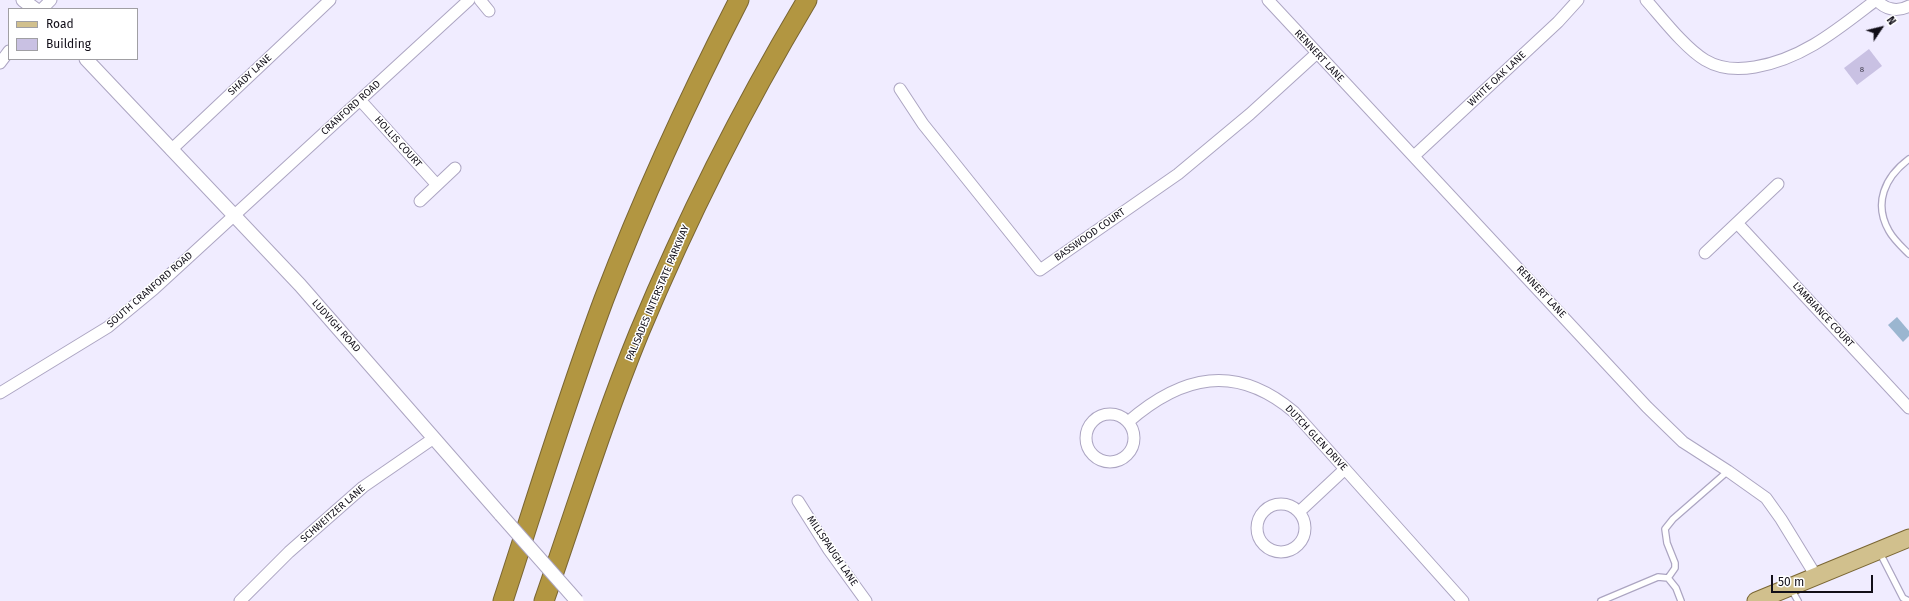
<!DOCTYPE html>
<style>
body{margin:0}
#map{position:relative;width:1909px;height:601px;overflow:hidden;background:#f0ecff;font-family:"Fira Sans",sans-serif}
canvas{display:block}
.legend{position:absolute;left:8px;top:8px;width:130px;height:52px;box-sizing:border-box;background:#fff;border:1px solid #a09fa3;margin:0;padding:5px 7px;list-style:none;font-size:12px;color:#110e18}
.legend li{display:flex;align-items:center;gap:8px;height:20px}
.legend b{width:20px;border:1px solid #a09fa3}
.north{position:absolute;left:1861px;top:8px;width:40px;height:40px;-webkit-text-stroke:3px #fff;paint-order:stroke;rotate:55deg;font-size:11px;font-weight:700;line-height:16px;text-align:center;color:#110e18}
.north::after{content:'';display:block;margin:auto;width:14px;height:18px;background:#110e18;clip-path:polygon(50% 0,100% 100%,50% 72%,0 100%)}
.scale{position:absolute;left:1771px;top:575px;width:102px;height:18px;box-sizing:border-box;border:2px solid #110e18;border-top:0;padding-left:5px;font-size:12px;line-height:14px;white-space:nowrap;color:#110e18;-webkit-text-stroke:3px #fff;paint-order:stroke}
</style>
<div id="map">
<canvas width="1909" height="601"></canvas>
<ul class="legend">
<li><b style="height:5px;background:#d1c08d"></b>Road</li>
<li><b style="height:11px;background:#c9c1e3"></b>Building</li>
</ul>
<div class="north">N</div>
<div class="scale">50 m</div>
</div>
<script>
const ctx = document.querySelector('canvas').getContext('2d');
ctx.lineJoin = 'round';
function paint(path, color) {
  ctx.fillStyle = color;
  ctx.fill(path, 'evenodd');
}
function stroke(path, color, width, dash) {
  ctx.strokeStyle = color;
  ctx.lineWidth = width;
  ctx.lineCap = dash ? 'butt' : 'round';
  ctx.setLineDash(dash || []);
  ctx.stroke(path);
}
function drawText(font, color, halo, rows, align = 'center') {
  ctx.font = font + ' "Fira Sans",sans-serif';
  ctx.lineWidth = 3;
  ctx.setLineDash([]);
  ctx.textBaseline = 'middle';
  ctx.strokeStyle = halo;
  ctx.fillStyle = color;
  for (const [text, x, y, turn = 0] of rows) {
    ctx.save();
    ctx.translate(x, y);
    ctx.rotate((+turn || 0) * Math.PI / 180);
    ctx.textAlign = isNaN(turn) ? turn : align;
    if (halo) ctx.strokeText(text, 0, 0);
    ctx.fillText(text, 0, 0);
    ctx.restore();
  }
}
paint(new Path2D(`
 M1897,317L1909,331V336L1903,342L1888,325Z`), '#9bb6d0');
paint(new Path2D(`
 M1869,49L1882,66L1857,85L1844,68Z`), '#c9c1e3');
const service = new Path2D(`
 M1909,159C1885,177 1873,203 1889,231C1894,240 1902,247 1909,254
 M1880,553L1903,598L1909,601
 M1668,578L1675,568V563L1667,543L1665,529L1673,519L1728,471
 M1791,589L1798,601
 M1601,601L1658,577L1668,578L1676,588L1681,601`);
const minor = new Path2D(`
 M480,0L489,11
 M1268,0L1647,407L1683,442L1728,471L1766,498L1781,519L1816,576
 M1646,0C1662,18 1685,48 1705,60C1720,69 1738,70 1755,67C1803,59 1838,29 1876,0
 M1877,0C1885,10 1898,12 1909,6
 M42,9L51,0
 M0,63L9,51
 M900,89L923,124L1040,270L1178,174L1250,114L1317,53
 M360,100L437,185
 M171,150L330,0
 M1414,156L1558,22L1578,0
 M420,201L455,168
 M1737,223L1909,408
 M1705,253L1778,184
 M0,393L108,327L154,289L469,0
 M1086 438a24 24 0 1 1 48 0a24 24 0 1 1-48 0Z
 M1128,422C1182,375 1236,363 1294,412L1463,601
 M798,501L829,550L866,601
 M1257 528a24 24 0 1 1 48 0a24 24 0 1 1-48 0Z
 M1299,512L1345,469
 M240,601L289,552L363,487L434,438`);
const tertiary = new Path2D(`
 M23,0L35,9
 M86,59L300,285L501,515`);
const primary = new Path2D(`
 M1756,601L1909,538`);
const motorway = new Path2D(`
 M503,601C536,500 567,398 604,299C643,197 689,97 739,0
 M544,601C575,512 603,421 639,333C687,218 743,107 807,0`);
stroke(service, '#aca5c2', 8);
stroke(minor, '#aca5c2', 13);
stroke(tertiary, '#aca5c2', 15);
stroke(primary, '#7a6633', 19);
stroke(motorway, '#7a6633', 21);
stroke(service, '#fff', 5.5);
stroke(minor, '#fff', 11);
stroke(tertiary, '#fff', 13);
stroke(primary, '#d1c08d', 17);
stroke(motorway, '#b29641', 19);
const tertiaryBridge = new Path2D(`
 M501,515L577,601`);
stroke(tertiaryBridge, '#aca5c2', 15, []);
stroke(tertiaryBridge, '#fff', 13);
drawText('8px', '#3f3b4b', null, [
 ["8",1862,70]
]);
drawText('10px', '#110e18', '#fff', [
 ["RENNERT LANE",1319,56,47],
 ["SHADY LANE",250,75,-43],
 ["WHITE OAK LANE",1497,79,-43],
 ["CRANFORD ROAD",351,108,-42],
 ["HOLLIS COURT",398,142,48],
 ["BASSWOOD COURT",1090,235,-35],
 ["SOUTH CRANFORD ROAD",150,290,-41],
 ["RENNERT LANE",1541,292,47],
 ["PALISADES INTERSTATE PARKWAY",658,293,-67],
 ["L'AMBIANCE COURT",1823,315,47],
 ["LUDVIGH ROAD",336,326,48],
 ["DUTCH GLEN DRIVE",1316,438,47],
 ["SCHWEITZER LANE",333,514,-41],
 ["MILLSPAUGH LANE",832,551,56]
]);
</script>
